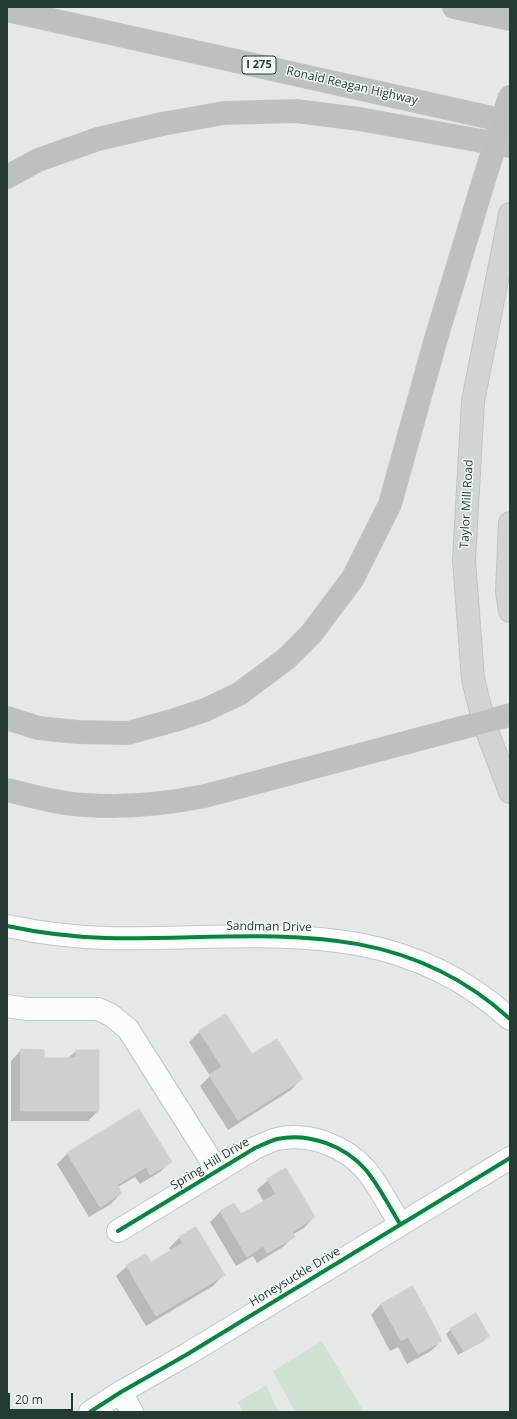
<!DOCTYPE html>
<style>
body{margin:0}
#map{position:relative;width:517px;height:1419px;overflow:hidden;background:#e4e9e7;font-family:"Open Sans",sans-serif}
canvas{display:block}
.frame{position:absolute;inset:0;border:8px solid #243b33;pointer-events:none}
.scale{position:absolute;left:8px;top:1393px;width:65px;height:18px;box-sizing:border-box;border:2px solid #243b33;border-top:0;padding-left:5px;font-size:12px;line-height:14px;white-space:nowrap;color:#243b33;-webkit-text-stroke:3px #f3f8f5;paint-order:stroke}
</style>
<div id="map">
<canvas width="517" height="1419"></canvas>
<div class="frame"></div>
<div class="scale">20 m</div>
</div>
<script>
const ctx = document.querySelector('canvas').getContext('2d');
ctx.lineJoin = 'round';
function paint(path, color) {
  ctx.fillStyle = color;
  ctx.fill(path, 'evenodd');
}
function stroke(path, color, width, dash) {
  ctx.strokeStyle = color;
  ctx.lineWidth = width;
  ctx.lineCap = dash ? 'butt' : 'round';
  ctx.setLineDash(dash || []);
  ctx.stroke(path);
}
function drawText(font, color, halo, rows, align = 'center') {
  ctx.font = font + ' "Open Sans",sans-serif';
  ctx.lineWidth = 3;
  ctx.setLineDash([]);
  ctx.textBaseline = 'middle';
  ctx.strokeStyle = halo;
  ctx.fillStyle = color;
  for (const [text, x, y, turn = 0] of rows) {
    ctx.save();
    ctx.translate(x, y);
    ctx.rotate((+turn || 0) * Math.PI / 180);
    ctx.textAlign = isNaN(turn) ? turn : align;
    if (halo) ctx.strokeText(text, 0, 0);
    ctx.fillText(text, 0, 0);
    ctx.restore();
  }
}
paint(new Path2D(`
 M322,1341L364,1412H295L273,1371Z
 M266,1385L278,1412H243L238,1402Z`), '#cfe1d3');
paint(new Path2D(`
 M225,1016L251,1056L301,1079L291,1090L228,1130L200,1086L210,1076L189,1042L199,1032Z
 M21,1050L43,1059H67L76,1051L98,1111L88,1121H11V1061Z
 M67,1154L170,1162L160,1172L140,1184L135,1177L118,1187L121,1193L111,1204L89,1217L57,1164Z
 M268,1180L314,1217L304,1228L292,1235L293,1237L283,1247L257,1263L253,1256L236,1266L210,1222L220,1212L240,1216L264,1202L257,1190Z
 M180,1237L223,1275L213,1286L146,1326L116,1276L127,1266L151,1263L171,1251L169,1248Z
 M381,1304L441,1341L431,1351L407,1364L398,1347L390,1351L371,1315Z
 M451,1329L488,1336L483,1341L458,1355L446,1334Z`), '#0003');
const building = new Path2D(`
 M226,1014L252,1054L277,1039L303,1079L238,1120L209,1075L222,1067L199,1031Z
 M21,1049L44,1050V1058H76V1050H99V1111H21Z
 M139,1109L172,1162L150,1175L146,1167L117,1185L122,1193L100,1207L67,1153Z
 M286,1168L315,1217L292,1232L295,1237L267,1253L263,1246L247,1257L220,1211L234,1203L241,1214L276,1194L267,1179Z
 M196,1227L225,1275L156,1316L126,1265L146,1254L151,1262L183,1243L179,1237Z
 M413,1286L442,1341L418,1354L408,1337L401,1341L381,1304Z
 M476,1313L489,1336L464,1351L450,1329Z`);
paint(building, '#ccd0ce');
stroke(building, '#cdd2d0', 1);
const minor = new Path2D(`
 M7,926C40,933 73,937 106,938C253,941 391,910 510,1019
 M7,1006L27,1009H98L111,1015L128,1029L217,1170
 M118,1231L255,1148C262,1145 270,1141 277,1139C309,1132 345,1146 366,1170C379,1186 389,1206 400,1224
 M121,1392L132,1412
 M90,1412L121,1392L186,1355L510,1158`);
const major = new Path2D(`
 M510,214L473,401L464,560L473,679L484,723L510,792
 M510,523L507,591L510,611`);
const highway = new Path2D(`
 M454,7L510,19
 M7,10L510,122
 M7,177L38,160L98,139L162,124L224,113L296,111L359,119L510,146
 M7,718L38,728L78,732L128,733L175,720L205,710L239,694L286,659L311,634L353,578L390,504L435,342L483,183
 M7,790C33,796 59,804 86,805C126,808 165,804 205,796L510,715`);
stroke(minor, '#c1c6c4', 24);
stroke(major, '#bdc5c2', 24);
stroke(highway, '#bdc5c2', 24);
stroke(minor, '#fbfcfb', 22);
stroke(major, '#ced5d3', 22);
stroke(highway, '#bbc1c0', 22);
const highwayBridge = new Path2D(`
 M483,183L510,96`);
stroke(highwayBridge, '#bdc5c2', 24, []);
stroke(highwayBridge, '#bbc1c0', 22);
stroke(new Path2D(`
 M7,926C40,933 73,937 106,938C253,941 391,910 510,1019
 M118,1231L255,1148C262,1145 270,1141 277,1139C309,1132 345,1146 366,1170C379,1186 389,1206 400,1224
 M90,1412L121,1392L186,1355L510,1158`), '#00873e', 4);
for (const [x, y, w] of [
 [259,65,34]
]) {
  const box = new Path2D();
  box.roundRect(x - w / 2, y - 9, w, 18, 3);
  ctx.fillStyle = '#f3f8f5';
  ctx.fill(box);
  stroke(box, '#243b33', 1);
}
drawText('bold 11px', '#243b33', null, [
 ["I 275",259,65]
]);
drawText('12px', '#243b33', '#f3f8f5', [
 ["Ronald Reagan Highway",352,86,13],
 ["Taylor Mill Road",467,504,-87],
 ["Sandman Drive",269,927,1],
 ["Spring Hill Drive",210,1164,-31],
 ["Honeysuckle Drive",295,1277,-31]
]);
</script>
